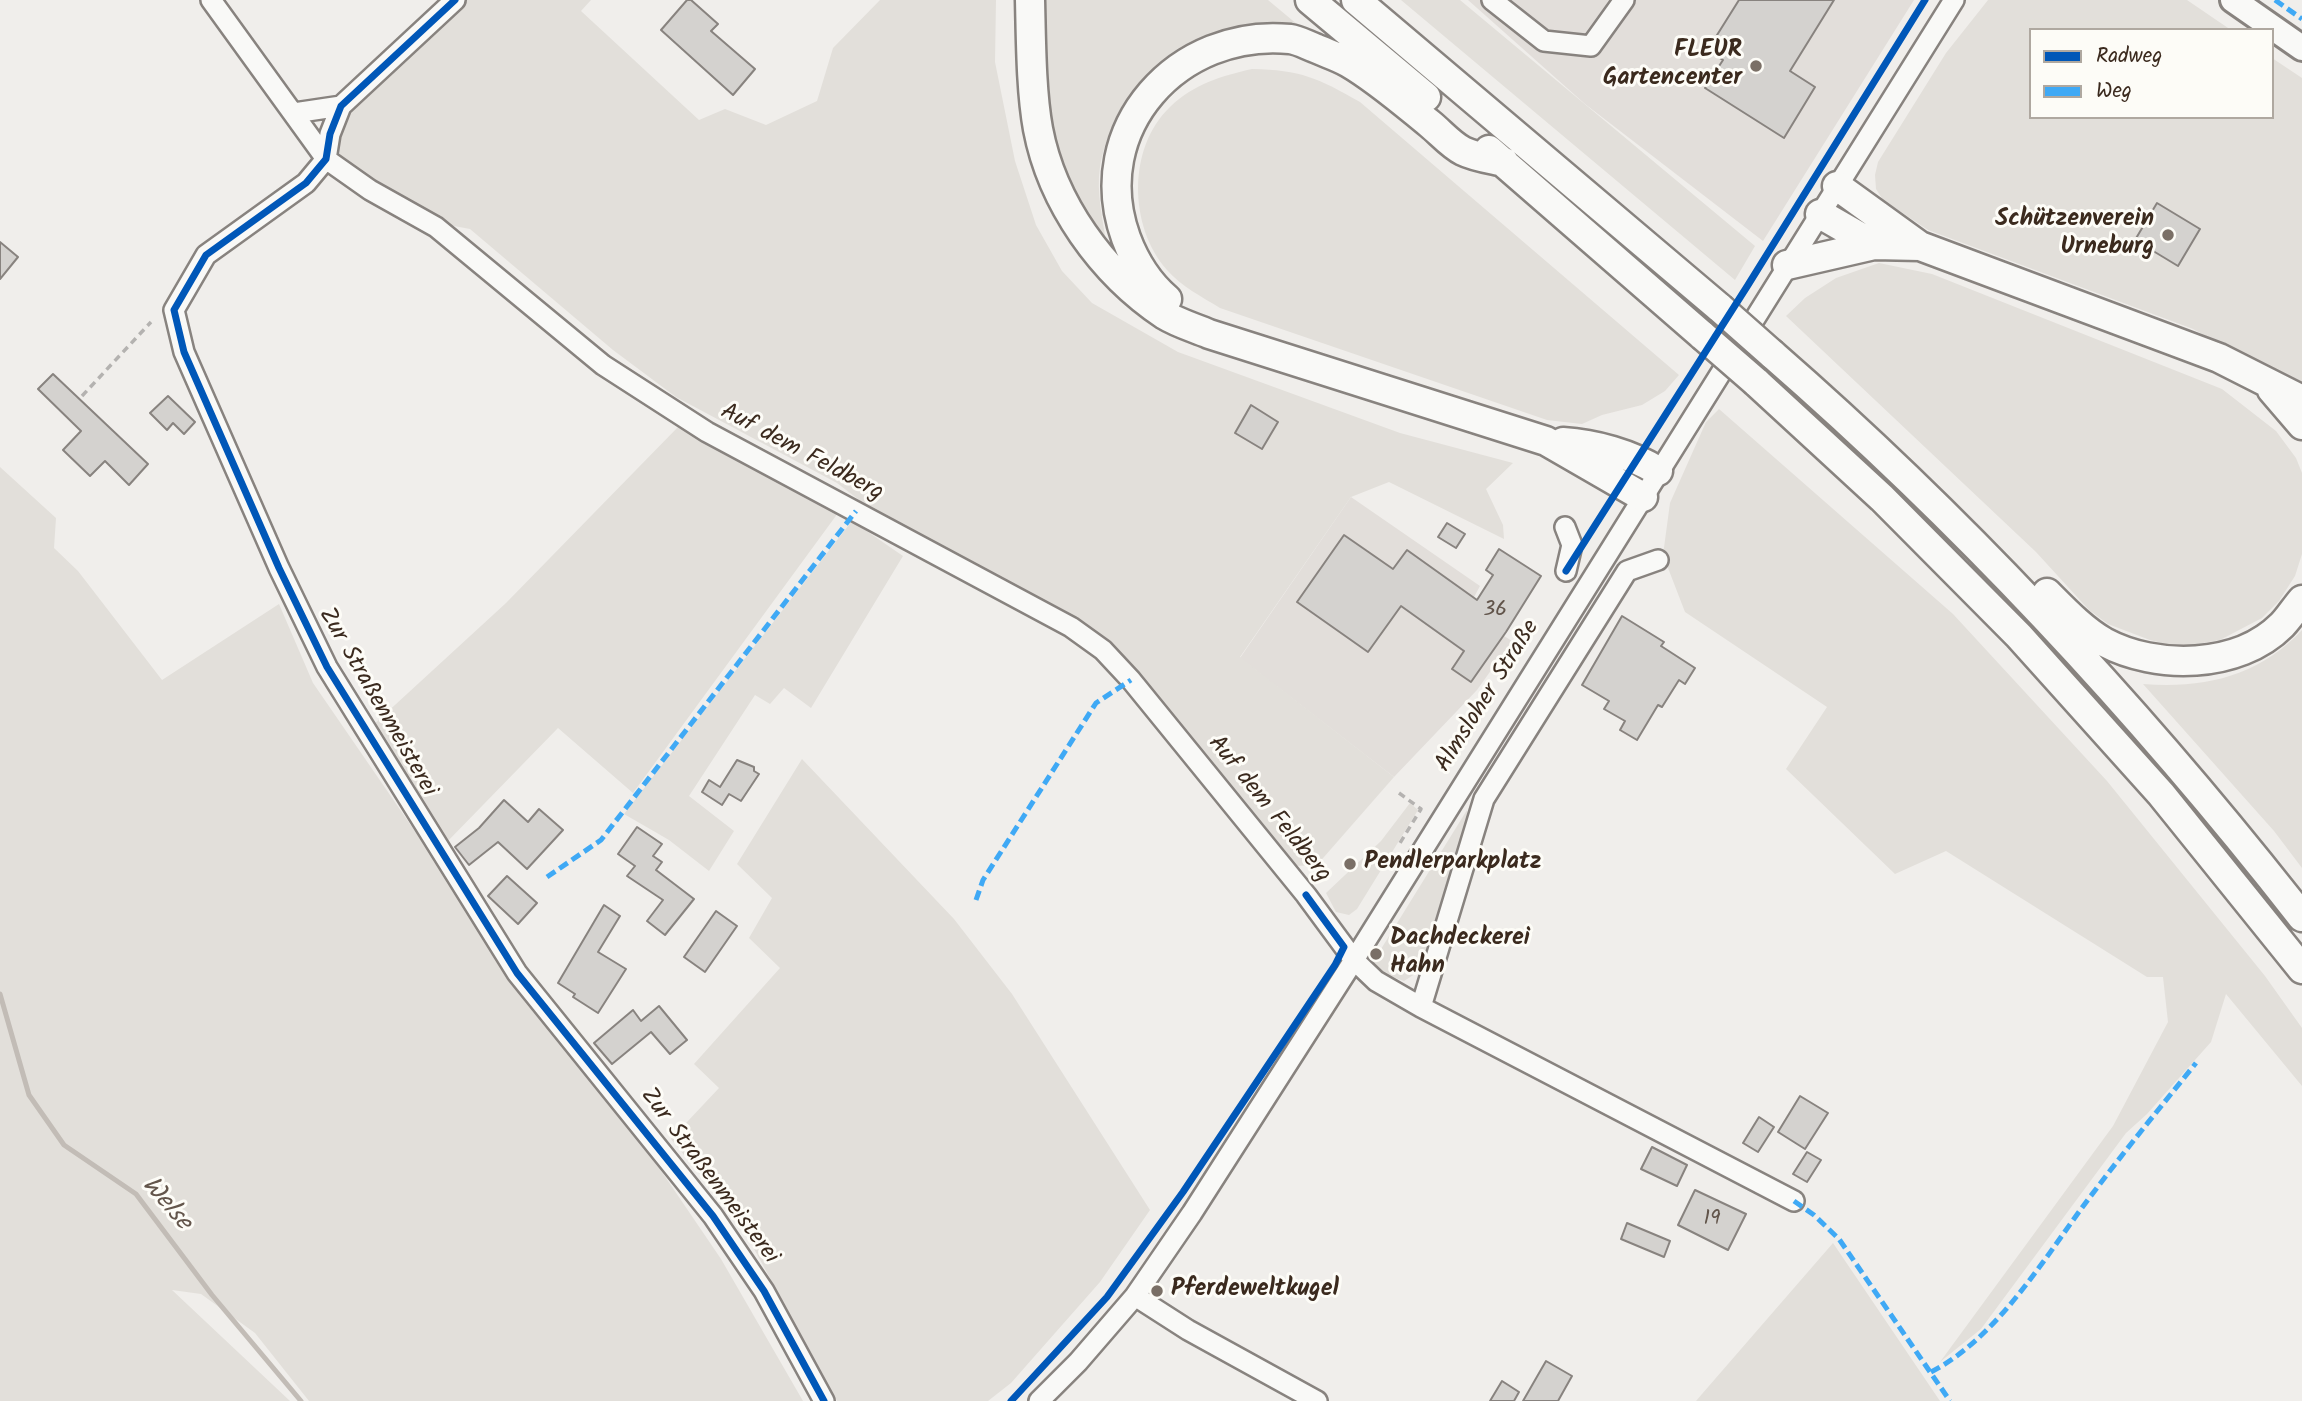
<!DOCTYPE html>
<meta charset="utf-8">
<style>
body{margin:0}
#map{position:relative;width:2302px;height:1401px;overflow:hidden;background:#f0eeeb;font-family:Kalam,sans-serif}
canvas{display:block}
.legend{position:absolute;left:2029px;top:28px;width:245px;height:91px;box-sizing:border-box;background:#fdfcf7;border:2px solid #afa8a0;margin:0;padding:9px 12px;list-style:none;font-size:21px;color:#3b2a1e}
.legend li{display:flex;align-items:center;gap:14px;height:35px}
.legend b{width:35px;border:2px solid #afa8a0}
</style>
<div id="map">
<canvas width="2302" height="1401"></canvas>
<ul class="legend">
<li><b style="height:9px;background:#0057b8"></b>Radweg</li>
<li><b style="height:9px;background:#3fa9f5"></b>Weg</li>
</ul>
</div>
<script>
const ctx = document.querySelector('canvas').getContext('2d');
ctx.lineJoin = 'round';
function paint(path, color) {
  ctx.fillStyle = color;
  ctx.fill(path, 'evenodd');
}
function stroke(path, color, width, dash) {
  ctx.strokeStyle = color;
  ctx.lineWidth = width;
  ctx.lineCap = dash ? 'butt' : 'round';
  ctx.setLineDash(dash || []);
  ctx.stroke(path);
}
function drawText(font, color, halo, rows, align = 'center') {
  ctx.font = font + ' Kalam,sans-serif';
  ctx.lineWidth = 6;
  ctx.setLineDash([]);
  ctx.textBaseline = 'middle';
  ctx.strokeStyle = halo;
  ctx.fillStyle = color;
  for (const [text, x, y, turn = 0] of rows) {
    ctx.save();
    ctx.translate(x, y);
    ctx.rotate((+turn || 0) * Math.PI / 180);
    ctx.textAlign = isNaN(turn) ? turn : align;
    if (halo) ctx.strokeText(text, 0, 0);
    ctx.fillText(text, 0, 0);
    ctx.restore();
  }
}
paint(new Path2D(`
 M1468,0H1914L1763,241L1585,104Z
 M1351,497L1480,586L1466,612L1512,641L1477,690L1394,777L1240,658Z`), '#e2deda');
paint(new Path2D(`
 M466,0H591L581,11L699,120L725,109L766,125L817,101L833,48L880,0H996L995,62L1015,161L1036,225L1062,271L1092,303L1178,352L1400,433L1513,463L1486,489L1503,525L1504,539L1389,482L1351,497L1240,657L1394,777L1317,865L1295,866L1285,860L1111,647L1066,611L915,535L867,506L837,483L676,397L613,350L470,229L438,223L407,198L338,158L337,140L352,104Z
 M1042,0H1268L1310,35C1293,30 1276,25 1258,25C1179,28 1114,90 1100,167C1096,192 1103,221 1107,247L1061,172L1043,122Z
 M1401,0H1460L1755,246L1735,280Z
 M1988,0H2187L2231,30H2031V117H2272V58L2302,78V389L2193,329L1928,230L1883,200L1876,189L1875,175L1878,162L1946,53Z
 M1252,69C1301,70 1318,78 1360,102L1679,375L1665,391L1642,405L1602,415L1582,424L1547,420L1220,308C1202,297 1181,286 1167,270C1129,227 1127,148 1170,107C1194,84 1221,76 1252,69Z
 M1879,263L1932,274L2222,389L2276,431L2296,458L2302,473V554L2295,576L2279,601L2262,618L2220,640L2192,645H2170L2150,640L2108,624L2089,610L2036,552L1786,316L1805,298L1836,278Z
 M1719,409L1953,614L2107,781L2265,976L2302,1028V1086L2226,994L2211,1042L2147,1114L2126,1133L1981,1329L1940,1362L2113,1126L2168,1022L2163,977H2147L1946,851L1895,874L1786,769L1827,707L1685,612L1663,555L1670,503L1706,422Z
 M678,427L838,513L633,793L558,728L445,844L371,727L506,603Z
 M0,467L56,518L54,548L78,571L162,680L279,604L313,683L542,1016L613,1100L721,1259L803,1401H309L255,1333L201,1294L172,1290L290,1401H0Z
 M852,521L903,556L811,708L784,688L770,704L755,695L689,796L734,831L709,871L669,840L624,814Z
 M2302,630V868L2274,831L2143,684C2204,689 2259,676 2302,630Z
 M802,759L954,919L1012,994L1150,1210L1100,1282L1011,1383L988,1401H837L741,1225L671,1139L719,1088L694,1064L780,968L749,938L772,898L737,864Z
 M1410,803L1418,810L1357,909L1349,915L1336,912L1326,893L1381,841Z
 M1467,810L1470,826L1418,972L1404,981L1384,974L1373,962Z
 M1833,1243L1940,1401H1696L1702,1394Z`), '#e2dfda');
stroke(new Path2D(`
 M0,994L29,1095L64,1145L136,1194L212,1295L301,1401`), '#c2bcb6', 5);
const building = new Path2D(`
 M687,0H691L718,24L711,31L755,69L733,95L661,30Z
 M1739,0H1834L1790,71L1815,87L1784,138L1705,88L1723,60L1707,51Z
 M2157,203L2200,229L2178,266L2135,240Z
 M0,242L18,257L0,279Z
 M53,374L148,464L129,485L105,461L90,476L63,450L81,431L38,389Z
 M168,396L195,422L184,434L173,423L167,430L150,413Z
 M1251,405L1278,422L1262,449L1235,433Z
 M1447,523L1465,534L1456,548L1438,537Z
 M1344,535L1393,569L1407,550L1477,600L1493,575L1486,570L1499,549L1541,576L1506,632L1471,682L1452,669L1464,651L1401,606L1368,652L1297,602Z
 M1622,616L1664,642L1661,646L1695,668L1685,684L1679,680L1662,707L1658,705L1637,740L1620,730L1625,721L1604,709L1609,701L1582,685Z
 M737,760L754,767V771L759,774L741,801L729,794L722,805L702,792L709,780L720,787Z
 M504,800L528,822L539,809L563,830L527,869L498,842L469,865L455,847L479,828Z
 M637,827L662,844L653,856L662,862L656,870L694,899L665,935L647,921L663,900L627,876L635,866L618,854Z
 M507,876L537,903L518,924L488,896Z
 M604,905L620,916L598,952L626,969L598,1013L573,997L575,994L558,983Z
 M716,911L737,926L705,972L684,957Z
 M659,1006L687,1040L670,1054L651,1032L612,1064L594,1043L633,1010L641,1021Z
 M1800,1096L1828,1113L1805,1149L1778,1132Z
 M1759,1117L1774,1127L1758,1152L1743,1143Z
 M1652,1147L1687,1165L1677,1186L1641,1169Z
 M1807,1152L1821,1160L1807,1182L1793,1174Z
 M1695,1190L1746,1214L1728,1250L1678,1225Z
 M1627,1223L1670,1241L1664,1257L1621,1239Z
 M1546,1361L1572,1376L1558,1401H1523Z
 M1502,1381L1519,1392L1514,1401H1490Z`);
paint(building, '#d4d2cf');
stroke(building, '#88837f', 2);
const minor = new Path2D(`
 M211,0L326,159L370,190L436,227L603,365L707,432L1071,627L1103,650L1131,680L1306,895L1354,960L1376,981L1421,1007L1794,1201
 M455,0L341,106L330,134L326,159L306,183L206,255L174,310L184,352L279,568L327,667L517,973L713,1216L764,1291L824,1401
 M1492,0L1544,41L1591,46L1624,0
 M294,113L341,106
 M1565,527L1572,545L1566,571
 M1421,1007L1484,799L1627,571L1658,560
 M1135,1296L1188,1330L1317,1401
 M1039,1401L1078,1362L1135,1296L1192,1213L1354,960L1954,0`);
const major = new Path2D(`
 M2233,0L2302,48`);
const highway = new Path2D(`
 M1030,0C1031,39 1031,91 1038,129C1052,203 1102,273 1165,315C1178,323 1195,328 1209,334L1546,441L1643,497
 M1310,0L1426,97
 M1356,0L1720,308
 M1489,150L1703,336
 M1837,186L1920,246L2219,358L2302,400
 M1820,214L1874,245
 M1787,265L1874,245L1920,246
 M1167,299C1147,282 1135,262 1126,238C1086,128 1179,28 1290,39C1298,40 1307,45 1315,48C1326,53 1339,57 1349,63C1378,80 1404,103 1430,124C1440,132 1451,145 1463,151C1475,157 1491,159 1504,162
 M1772,354C1967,524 2143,714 2302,917
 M1756,382L1882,498L2019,636L2161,794L2302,969
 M2272,390L2302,425
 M1563,442C1595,444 1631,454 1658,471
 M2047,593C2064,610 2083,630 2104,642C2156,670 2238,669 2282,625C2289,618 2295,608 2302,600`);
stroke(minor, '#88837f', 24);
stroke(major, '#88837f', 30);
stroke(highway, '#88837f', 33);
stroke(new Path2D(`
 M82,396L151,322
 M1399,793L1421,809L1400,843`), '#b4b2b0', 3.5, [7, 5]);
stroke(minor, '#f9f9f7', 19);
stroke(major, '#f9f9f7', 24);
stroke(highway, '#f9f9f7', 28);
const highwayBridge = new Path2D(`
 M1720,308L1772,354
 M1703,336L1756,382`);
stroke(highwayBridge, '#88837f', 33, []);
stroke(highwayBridge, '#f9f9f7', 28);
stroke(new Path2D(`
 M2275,0L2302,19
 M547,877L601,840L856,511
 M976,900L983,880L1096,703L1131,680
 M1794,1201L1814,1215L1839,1239L1950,1401
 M1931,1372C1997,1338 2043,1260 2087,1201C2122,1154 2159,1109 2196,1063`), '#3fa9f5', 5, [10, 5]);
stroke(new Path2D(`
 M455,0L341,106L330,134L326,159L306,183L206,255L174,310L184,352L279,568L327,667L517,973L713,1216L764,1291L824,1401
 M1566,571L1748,285L1925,0
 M1011,1401L1107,1297L1183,1192L1335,965L1344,947L1306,895`), '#0057b8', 7);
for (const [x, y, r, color] of [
 [1756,66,7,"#7a6f66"],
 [2168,235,7,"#7a6f66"],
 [1350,864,7,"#7a6f66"],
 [1376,954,7,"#7a6f66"],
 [1157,1291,7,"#7a6f66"]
]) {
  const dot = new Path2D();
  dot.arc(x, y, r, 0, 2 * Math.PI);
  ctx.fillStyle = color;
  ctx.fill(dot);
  stroke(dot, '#fdfcf7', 2.5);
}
drawText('21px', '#61544a', null, [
 ["36",1495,611],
 ["19",1712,1220]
]);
drawText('bold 24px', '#3b2a1e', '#fdfcf7', [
 ["FLEUR",1742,52,"right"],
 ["Gartencenter",1742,80,"right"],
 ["Schützenverein",2154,221,"right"],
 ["Urneburg",2154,249,"right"],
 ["Pendlerparkplatz",1364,864],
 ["Dachdeckerei",1390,940],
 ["Hahn",1390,968],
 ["Pferdeweltkugel",1171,1291]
], 'left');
drawText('24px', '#3b2a1e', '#fdfcf7', [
 ["Auf dem Feldberg",801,454,28],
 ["Almsloher Straße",1489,697,-58],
 ["Zur Straßenmeisterei",376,703,60],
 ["Auf dem Feldberg",1268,810,51],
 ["Zur Straßenmeisterei",708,1177,53]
]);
drawText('italic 26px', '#63554b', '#fdfcf7', [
 ["Welse",165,1205,49]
]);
</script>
